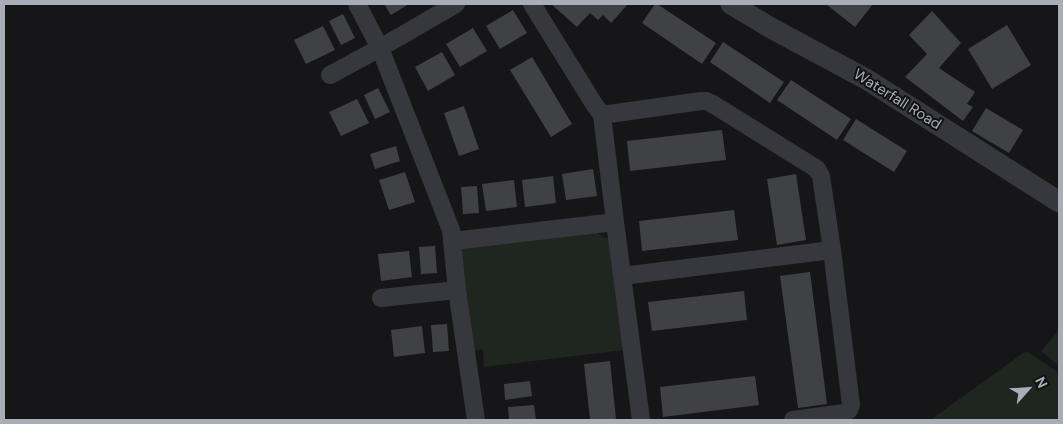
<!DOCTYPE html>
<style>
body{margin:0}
#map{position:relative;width:1063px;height:424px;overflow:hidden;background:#161618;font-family:"DM Sans",sans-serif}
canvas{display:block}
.frame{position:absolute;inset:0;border:5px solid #a8adb8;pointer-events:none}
.north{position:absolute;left:1003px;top:364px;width:50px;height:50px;-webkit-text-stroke:4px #111113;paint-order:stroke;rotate:64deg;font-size:14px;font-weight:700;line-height:20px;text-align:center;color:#a8adb8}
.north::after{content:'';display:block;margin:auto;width:18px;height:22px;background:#a8adb8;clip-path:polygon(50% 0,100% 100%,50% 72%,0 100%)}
</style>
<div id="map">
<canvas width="1063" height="424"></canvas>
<div class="frame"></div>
<div class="north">N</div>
</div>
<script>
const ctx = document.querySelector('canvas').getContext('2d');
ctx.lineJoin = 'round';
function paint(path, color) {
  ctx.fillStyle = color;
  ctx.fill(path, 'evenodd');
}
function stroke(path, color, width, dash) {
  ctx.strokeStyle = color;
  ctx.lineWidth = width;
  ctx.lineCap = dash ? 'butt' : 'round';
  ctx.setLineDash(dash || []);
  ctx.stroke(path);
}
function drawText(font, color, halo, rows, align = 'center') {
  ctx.font = font + ' "DM Sans",sans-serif';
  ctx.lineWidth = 4;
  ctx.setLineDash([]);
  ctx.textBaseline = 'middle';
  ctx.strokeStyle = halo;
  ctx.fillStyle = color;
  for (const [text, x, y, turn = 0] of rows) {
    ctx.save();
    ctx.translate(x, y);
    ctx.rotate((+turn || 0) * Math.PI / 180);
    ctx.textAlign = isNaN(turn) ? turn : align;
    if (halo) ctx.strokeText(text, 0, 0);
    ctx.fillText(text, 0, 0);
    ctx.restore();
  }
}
paint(new Path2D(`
 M594,231L609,240L624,350L484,367L483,349L474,351L460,251L466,247Z
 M1059,330V366L1041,351Z
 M1026,351L1059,373V420H930Z`), '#1e261f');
paint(new Path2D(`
 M384,4H409L391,15Z
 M551,4H628L611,23L603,15L598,20L590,13L577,27Z
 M655,4H657L716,43L702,64L642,23Z
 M828,4H873L855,27L827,5Z
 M513,10L527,33L500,49L486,26Z
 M932,11L961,43L939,68L975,92L967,104L973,107L963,121L905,77L927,54L909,35Z
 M343,14L355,38L341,45L329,21Z
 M1007,25L1031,65L992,89L968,49Z
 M323,26L335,50L306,64L294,40Z
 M473,28L487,51L460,67L446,44Z
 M723,42L784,82L770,103L710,62Z
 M442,52L455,75L428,91L415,67Z
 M532,57L572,124L551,137L510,70Z
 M791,80L851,119L837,140L777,100Z
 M378,88L390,112L375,119L364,95Z
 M357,99L369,123L341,136L329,112Z
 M464,106L479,149L459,156L444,113Z
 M986,108L1023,130L1009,153L972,131Z
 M856,119L907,151L894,172L843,140Z
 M722,130L726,160L630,171L627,141Z
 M396,146L400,161L375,169L370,154Z
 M593,169L597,196L566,200L562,174Z
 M405,172L415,202L389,210L379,180Z
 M796,174L806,240L777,245L767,179Z
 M553,176L556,203L525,207L522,180Z
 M514,180L517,207L486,211L482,184Z
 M477,186L479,213L463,214L461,187Z
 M734,210L738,240L642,251L639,221Z
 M435,246L437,273L421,274L419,247Z
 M409,251L412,277L381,281L378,254Z
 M810,272L827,404L798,408L780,276Z
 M744,291L747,320L652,331L648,302Z
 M447,324L449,351L433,352L431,325Z
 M422,326L425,353L394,357L391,330Z
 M610,361L616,419L590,420L584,364Z
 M755,376L759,405L663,417L660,387Z
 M530,381L532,396L505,400L504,384Z
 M534,405L536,420H509L508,407Z`), '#404145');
stroke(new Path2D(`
 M357,4L380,48L456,4
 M330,75L380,48L451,230L457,290L476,420
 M602,115L701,101H706L711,103L817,169L821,176L832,250L622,276
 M615,222L641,420
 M453,241L615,222L602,115L594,104L532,4
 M381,298L457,290
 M793,420L844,413L849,410L851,405L832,250`), '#37383d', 18);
stroke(new Path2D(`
 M731,4L771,28L866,79L1059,202`), '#37383d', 21);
drawText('15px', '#a8adb8', '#111113', [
 ["Waterfall Road",897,100,32]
]);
</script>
